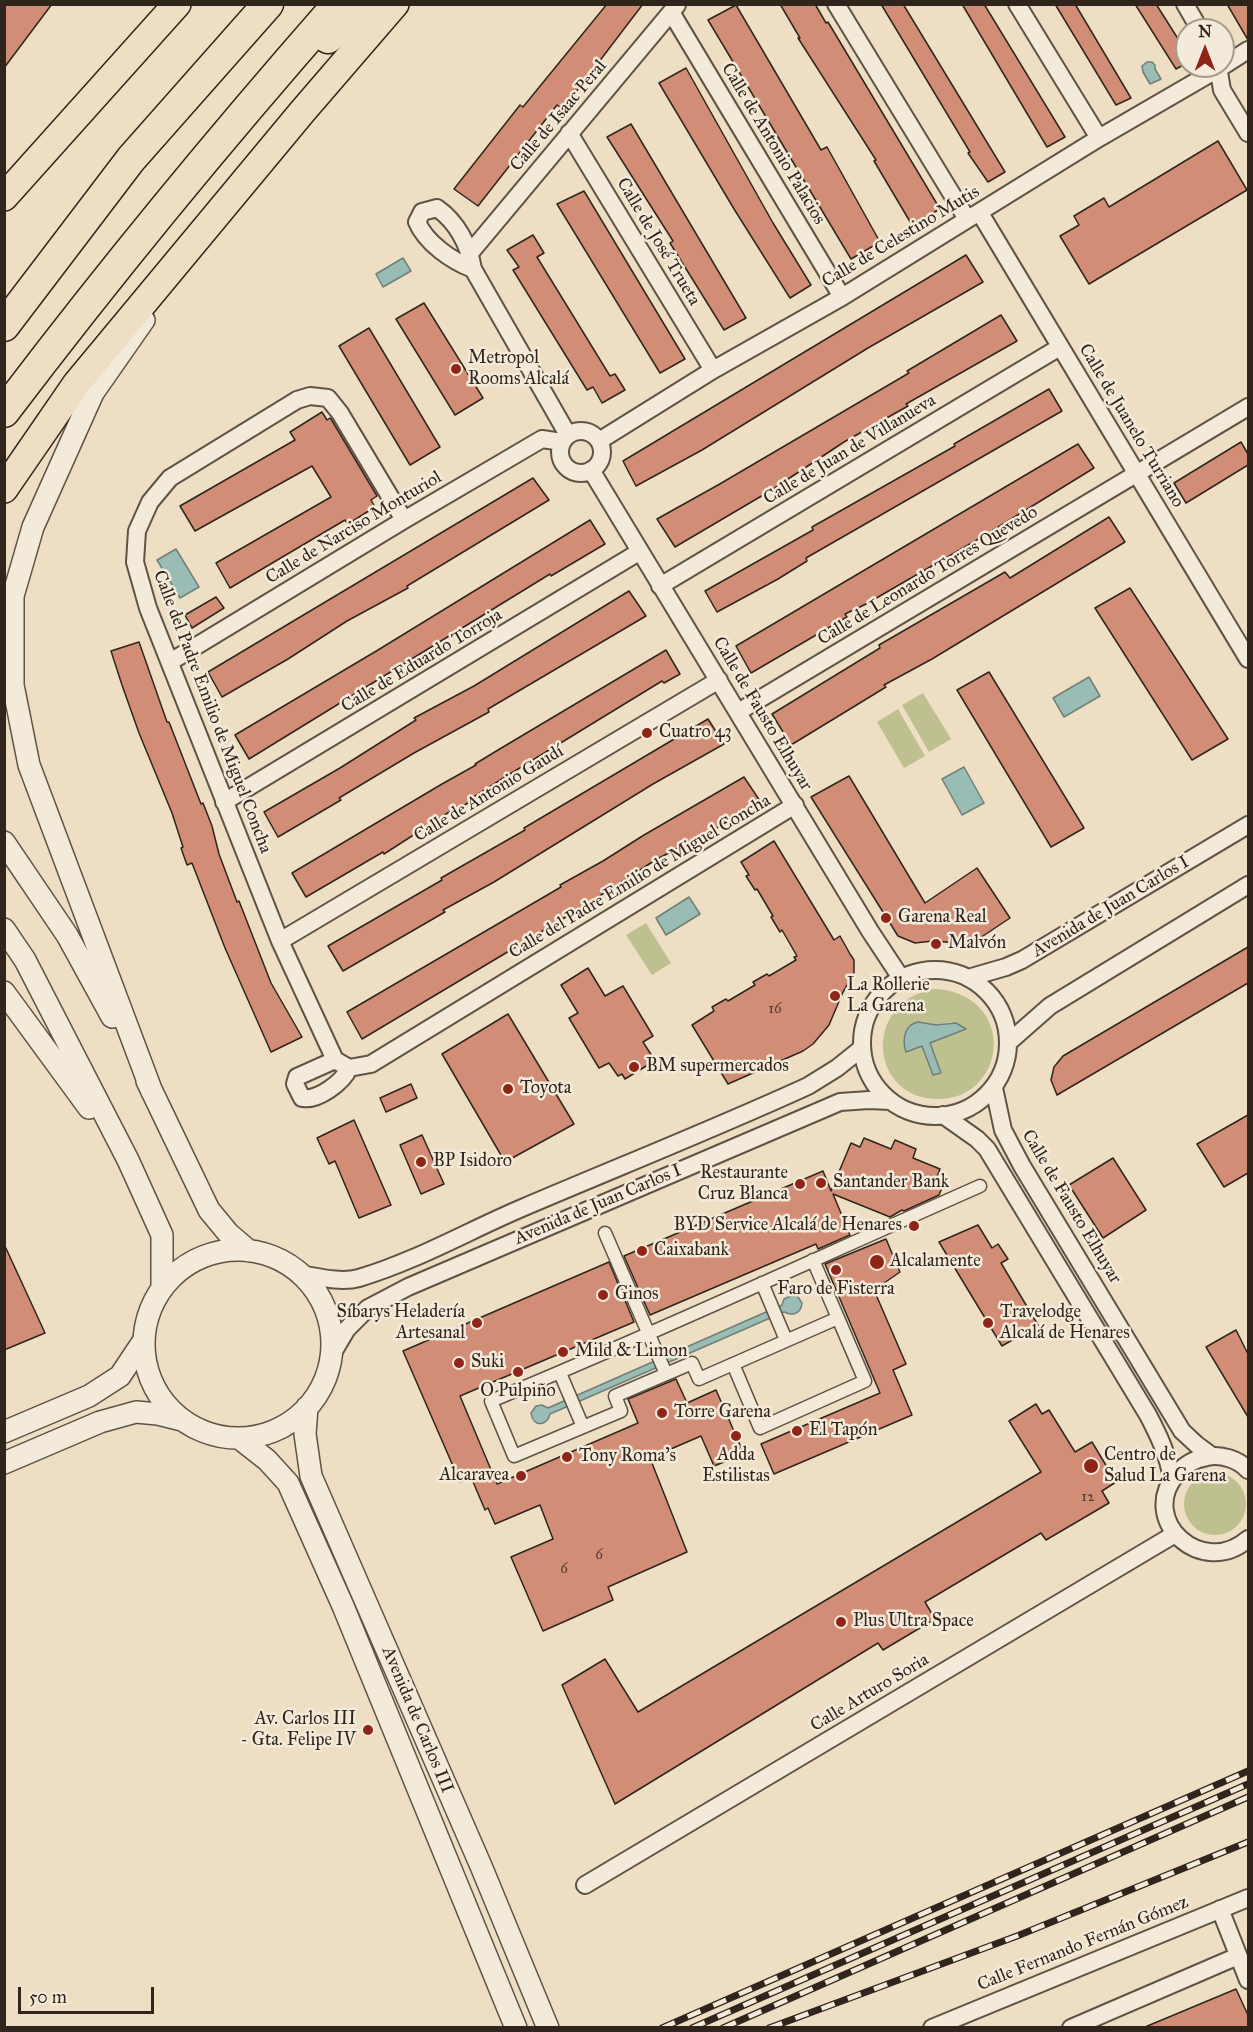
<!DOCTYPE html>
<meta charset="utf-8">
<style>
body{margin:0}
#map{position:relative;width:1253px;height:2032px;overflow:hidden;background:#eedec4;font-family:"IM FELL Great Primer",serif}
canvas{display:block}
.frame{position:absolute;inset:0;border:6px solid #2f251c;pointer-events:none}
.north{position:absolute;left:1175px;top:18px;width:60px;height:60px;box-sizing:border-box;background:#f4ead9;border:2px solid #a59b8d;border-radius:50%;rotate:0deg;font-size:16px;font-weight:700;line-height:24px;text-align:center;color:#2f251c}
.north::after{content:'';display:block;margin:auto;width:21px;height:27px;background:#8f2418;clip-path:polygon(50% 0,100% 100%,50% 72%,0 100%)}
.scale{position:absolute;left:18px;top:1987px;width:136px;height:27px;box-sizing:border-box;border:3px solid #2f251c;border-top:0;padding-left:8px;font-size:18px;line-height:21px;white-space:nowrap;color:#2f251c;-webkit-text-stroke:4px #f4ead9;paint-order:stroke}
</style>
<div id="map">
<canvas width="1253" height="2032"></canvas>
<div class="frame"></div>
<div class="north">N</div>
<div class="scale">50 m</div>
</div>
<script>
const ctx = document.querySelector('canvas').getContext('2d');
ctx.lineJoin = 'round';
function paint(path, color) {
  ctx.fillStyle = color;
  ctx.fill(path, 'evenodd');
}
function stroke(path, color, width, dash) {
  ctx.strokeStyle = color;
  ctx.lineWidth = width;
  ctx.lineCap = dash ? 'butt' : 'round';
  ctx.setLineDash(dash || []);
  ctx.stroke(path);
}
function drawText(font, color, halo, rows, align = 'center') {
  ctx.font = font + ' "IM FELL Great Primer",serif';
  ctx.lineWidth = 5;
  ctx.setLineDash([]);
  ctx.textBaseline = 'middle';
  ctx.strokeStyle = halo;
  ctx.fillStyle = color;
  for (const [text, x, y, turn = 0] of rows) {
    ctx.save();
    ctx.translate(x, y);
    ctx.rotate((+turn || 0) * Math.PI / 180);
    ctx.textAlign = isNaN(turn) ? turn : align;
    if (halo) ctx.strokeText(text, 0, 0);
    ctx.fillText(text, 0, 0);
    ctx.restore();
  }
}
paint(new Path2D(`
 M923,693L951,739L929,752L902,705Z
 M898,709L925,756L904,768L877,722Z
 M646,923L671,963L652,975L626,935Z
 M933,989C961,989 988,1005 993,1035C996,1053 990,1072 976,1085C966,1094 953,1099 939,1099C871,1100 860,1004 933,989ZM918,1022L936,1025L950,1022L965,1029L930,1043L941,1073L933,1075L922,1046L904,1042L908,1028Z
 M1184 1504a31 31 0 1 1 62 0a31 31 0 1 1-62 0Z`), '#bfc090');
const water = new Path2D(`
 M1147,62H1152L1155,65V69L1161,79L1150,84L1143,72L1142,66Z
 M403,258L411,271L383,287L376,274Z
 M176,549L199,587L180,598L157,560Z
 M1089,677L1100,696L1064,717L1053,698Z
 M964,767L984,803L962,815L942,779Z
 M689,897L700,914L666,935L656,918Z
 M918,1022L936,1025L956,1023L966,1029L930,1043L941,1073L933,1075L922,1046L906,1052C902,1040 904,1025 918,1022Z
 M793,1295L798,1297L802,1303C801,1314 793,1316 784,1312L550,1414C547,1427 533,1427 531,1413L536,1406L542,1405L548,1408L782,1305L784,1299Z`);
paint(water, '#99bcb4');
stroke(water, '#6f8077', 1.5);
const building = new Path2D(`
 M4,4H52L4,68Z
 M607,4H643L563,109L557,105L478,206L454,189L520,105L523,107Z
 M780,4H815L826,23L828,22L940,209L912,225L874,161L876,160L798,38H800Z
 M881,4H903L1005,172L988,182L968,153L970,152Z
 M962,4H984L1065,137L1047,147Z
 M1055,4H1075L1131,98L1116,105Z
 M1135,4H1156L1187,53V63L1176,69Z
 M1227,4H1248V40Z
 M736,5L821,150L827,147L880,242L851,259L708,20Z
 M686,68L773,223L811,285L790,298L734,209L659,83Z
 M631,124L746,318L724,330L670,243L673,241L607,137Z
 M1218,141L1247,190L1089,284L1060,236L1079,225L1074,216L1104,198L1109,207Z
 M584,191L685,359L660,373L557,204Z
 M533,235L544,253L537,257L610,376L615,374L625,390L602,403L593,387L587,390L513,270L519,267L507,250Z
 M966,255L983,282L868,348L702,450L636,486L623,461Z
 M424,303L483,398L455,415L396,319Z
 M1001,315L1017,341L906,404L908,406L844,442L770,491L675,547L657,519L718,485L909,373L907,371Z
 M369,328L440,447L410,465L339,346Z
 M1049,389L1062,411L806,558L807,561L778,579L717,612L705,591L813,530L812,527L955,446L954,444Z
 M322,412L327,420L330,418L331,419L377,496L371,500L375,507L348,524L345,520L230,588L216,563L331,497L312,466L195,531L180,506L295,440L290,432Z
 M1241,442L1248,454V465L1186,503L1174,483Z
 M1078,444L1094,468L982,537L866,604L845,614L847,617L751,673L736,646Z
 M533,478L549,500L407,586L408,588L347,621L288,659L222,697L208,672Z
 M1109,517L1125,542L932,659L884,685L886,687L791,745L772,714L880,648L879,645L1005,572L1010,578Z
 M590,520L605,544L551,576L550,574L249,759L235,735L378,650Z
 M1130,588L1228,739L1192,760L1095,608Z
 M629,591L646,616L488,709L489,712L414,753L339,798L341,800L278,837L264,812L340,768L416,720L414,718L474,686Z
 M216,597L224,608L192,628L185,615Z
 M139,642L167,722H169L201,804L203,803L212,826L219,854L237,902L239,901L271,983L302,1037L271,1052L225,948L192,863L187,865L181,848L183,847L172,813L139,733L122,685L111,651Z
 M666,650L680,674L664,683L662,681L505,777L472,798L473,800L458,809L457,807L384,854L383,852L306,897L292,873L442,784L476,765L475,764L498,750Z
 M989,672L1084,828L1051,847L957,690Z
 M708,719L724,744L653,784L494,882L443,910L445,912L343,971L328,946L442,880L441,878L525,830L524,828Z
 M849,776L925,903L977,868L1010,918L971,944L933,941L915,943L898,936L811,797Z
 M744,777L760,801L712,831L657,859L576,911L362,1039L347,1012L561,887L560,885L603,861L644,835Z
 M774,841L834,940L840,936L850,954L854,960V974L843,992L829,1025L813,1044L803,1051L728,1084L692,1025L714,1011L712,1007L726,999L728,1001L755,985L753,982L767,974L769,976L796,960L794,957L797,956L782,930L780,932L771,917L773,916L757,889L755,890L746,876L749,875L741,862Z
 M1248,947V983L1057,1095L1051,1080L1054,1067L1063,1056Z
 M588,968L605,996L623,986L653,1036L643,1042L652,1056L647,1058L651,1063L625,1079L622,1074L618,1076L609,1063L599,1068L569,1018L578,1013L561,985Z
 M508,1014L574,1124L505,1162L442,1054Z
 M411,1084L417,1098L386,1112L380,1098Z
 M1248,1115V1173L1224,1187L1197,1144Z
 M354,1120L391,1205L359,1218L335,1161L329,1164L317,1138Z
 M422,1135L444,1184L421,1194L400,1145Z
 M864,1138L891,1149L895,1140L916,1149L913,1158L940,1169L936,1179L944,1183L939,1195L904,1211L902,1210L890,1217L833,1194L850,1235L818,1249L816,1244L650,1315L624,1256L823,1171L831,1191L851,1143L860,1147Z
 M1113,1158L1146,1210L1103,1238L1069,1185Z
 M978,1225L992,1248L998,1244L1008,1259L1001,1263L1038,1325L1002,1346L939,1242Z
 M886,1239L900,1272L874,1290L906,1364L893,1370L912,1415L774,1474L761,1444L880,1393L825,1264Z
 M4,1244L45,1333L4,1350Z
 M609,1262L634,1322L460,1396L497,1484L638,1423L628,1399L676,1379L687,1403L716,1390L744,1454L714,1466L701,1436L650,1458L687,1552L608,1587L613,1600L543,1631L511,1557L553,1539L540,1505L495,1524L488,1508L485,1510L471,1477L460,1482L403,1351Z
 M1236,1330L1248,1354V1417L1206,1347Z
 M1036,1404L1042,1414L1049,1410L1075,1452L1092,1442L1116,1482L1102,1491L1109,1503L1046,1540L1041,1533L925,1602L935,1619L883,1650L878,1643L615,1804L562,1685L605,1659L638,1712L1041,1472L1009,1421Z
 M1236,1989L1248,2015V2027H1145Z`);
paint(building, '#d28d77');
stroke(building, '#2f251c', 1.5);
const pedestrian = new Path2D(`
 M605,1233L666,1374
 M813,1260L838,1318L699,1379L692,1363L615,1396L621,1411L514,1456L491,1401C656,1333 817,1258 980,1186
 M762,1283L786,1340
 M733,1364L760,1428L865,1381L838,1318
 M560,1373L583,1427`);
const minor = new Path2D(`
 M836,4L967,219
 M1017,4L1099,138
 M1185,4L1200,30
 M671,12L842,297
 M1218,66L1222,90L1248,133
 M1223,66L1248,50
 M569,133L713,370
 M980,213L1248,659
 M470,253L677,5
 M473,269C452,261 426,243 417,222L422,212L437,208C457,222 469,245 473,269L568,435
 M560 452a21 21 0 1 1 42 0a21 21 0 1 1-42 0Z
 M599,441L713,370L842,297L1099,138L1223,66
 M591,470L870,931L901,978
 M404,520L340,413L328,398L310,396L297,400L170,478L150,502L137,531L135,562L148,608L280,941L335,1060L349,1068L371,1064L795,805
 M660,586L1060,347
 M170,662L404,520L542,439L562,442
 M738,712L1248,407
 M224,802L639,552
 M280,941L719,680
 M862 1043a73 73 0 1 1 146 0a73 73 0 1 1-146 0Z
 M968,978L1006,967L1022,960L1248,825
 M1009,1042L1050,1006L1248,885
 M335,1060L297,1077L295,1084L302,1098C318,1101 343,1082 349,1068
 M994,1088L1003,1130L1022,1166L1182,1431L1197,1445L1212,1456
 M943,1115L977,1139L987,1149L1148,1415C1159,1436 1168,1455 1172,1479
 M300,1274C318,1277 341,1283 359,1278C416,1261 468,1231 522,1208C618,1167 714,1129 808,1086L837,1068L862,1048
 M331,1356L347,1329L368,1308L408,1287L840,1102L869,1100L890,1101
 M1248,1470C1238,1459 1221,1454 1207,1457C1194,1459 1184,1465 1176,1475C1138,1520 1202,1579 1248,1539
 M585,1885L1175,1534
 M1220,1909L1248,1980
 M932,2028L1248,1898
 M1071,2028L1238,1956`);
const tertiary = new Path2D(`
 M144,320L93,393L33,527L13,596V685L29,765L152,1092
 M4,842L67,935L112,1017
 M4,929L25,960L128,1160L162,1235V1289
 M4,992L89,1108
 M147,1081L209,1210L228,1233L249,1251
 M144 1344a94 94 0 1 1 188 0a94 94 0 1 1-188 0Z
 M307,1407L305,1434L311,1476L481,1866L548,2028
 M4,1432L89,1396L120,1376L144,1340
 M239,1438L267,1460L288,1483L343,1606L516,2028
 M4,1463L100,1422L136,1412L158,1414L182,1420`);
const trunk = new Path2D(`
 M4,197L177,4
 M4,489L77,383L302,112L395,4`);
const motorway = new Path2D(`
 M328,38L351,18L363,4
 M4,326L131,159L268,4
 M4,412C110,272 222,136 338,4`);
stroke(pedestrian, '#5f5346', 15);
stroke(minor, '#5f5346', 20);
stroke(tertiary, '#5f5346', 24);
stroke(trunk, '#2f251c', 30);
stroke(motorway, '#2f251c', 33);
stroke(pedestrian, '#f4ead9', 12);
stroke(minor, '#f4ead9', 16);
stroke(tertiary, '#f4ead9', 21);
stroke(trunk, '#eedec4', 27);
stroke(motorway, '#eedec4', 30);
const rail = new Path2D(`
 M662,2028L1248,1771
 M692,2028L1248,1784
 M723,2028L1248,1797
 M769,2028L1017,1936L1248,1842`);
stroke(rail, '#2f251c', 7);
stroke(rail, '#f4ead9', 4.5, [14]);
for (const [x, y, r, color] of [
 [456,369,6,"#8f2418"],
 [647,733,6,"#8f2418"],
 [886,918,6,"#8f2418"],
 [936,944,6,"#8f2418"],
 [835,996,6,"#8f2418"],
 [634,1067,6,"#8f2418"],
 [508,1089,6,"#8f2418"],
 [421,1162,6,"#8f2418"],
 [821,1183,6,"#8f2418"],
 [800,1184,6,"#8f2418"],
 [914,1226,6,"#8f2418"],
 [642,1251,6,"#8f2418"],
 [877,1262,8,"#8f2418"],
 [836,1270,6,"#8f2418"],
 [603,1295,6,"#8f2418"],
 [477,1323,6,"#8f2418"],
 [988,1323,6,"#8f2418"],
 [563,1352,6,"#8f2418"],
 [459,1363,6,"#8f2418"],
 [518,1372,6,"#8f2418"],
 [662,1413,6,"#8f2418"],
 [797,1431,6,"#8f2418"],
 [736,1436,6,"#8f2418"],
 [567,1457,6,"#8f2418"],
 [1091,1466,8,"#8f2418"],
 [521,1476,6,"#8f2418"],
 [841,1622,6,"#8f2418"],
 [368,1730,6,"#8f2418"]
]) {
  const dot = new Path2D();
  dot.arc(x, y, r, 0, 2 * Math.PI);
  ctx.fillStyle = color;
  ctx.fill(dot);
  stroke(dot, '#f4ead9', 2);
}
drawText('15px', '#583f33', null, [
 ["16",775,1009],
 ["12",1088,1497],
 ["6",599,1555],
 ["6",564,1569]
]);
drawText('18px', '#2f251c', '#f4ead9', [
 ["Calle de Isaac Peral",559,116,-50],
 ["Calle de Antonio Palacios",773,144,59],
 ["Calle de Celestino Mutis",901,237,-31],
 ["Calle de José Trueta",658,242,59],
 ["Calle de Juanelo Turriano",1131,426,59],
 ["Calle de Juan de Villanueva",850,450,-31],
 ["Calle de Narciso Monturiol",354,528,-31],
 ["Calle de Leonardo Torres Quevedo",928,576,-31],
 ["Calle de Eduardo Torroja",422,661,-31],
 ["Calle del Padre Emilio de Miguel Concha",212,712,69],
 ["Calle de Fausto Elhuyar",762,714,59],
 ["Calle de Antonio Gaudí",489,794,-31],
 ["Calle del Padre Emilio de Miguel Concha",640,877,-31],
 ["Avenida de Juan Carlos I",1111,907,-31],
 ["Avenida de Juan Carlos I",598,1205,-23],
 ["Calle de Fausto Elhuyar",1071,1207,59],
 ["Calle Arturo Soria",870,1693,-31],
 ["Avenida de Carlos III",417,1720,67],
 ["Calle Fernando Fernán Gómez",1083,1944,-22]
]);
drawText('18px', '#2f251c', '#f4ead9', [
 ["Metropol",468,359],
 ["Rooms Alcalá",468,380],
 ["Cuatro 43",659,733],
 ["Garena Real",898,918],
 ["Malvón",948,944],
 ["La Rollerie",847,986],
 ["La Garena",847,1007],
 ["BM supermercados",646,1067],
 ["Toyota",520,1089],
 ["BP Isidoro",433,1162],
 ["Restaurante",788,1174,"right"],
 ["Cruz Blanca",788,1195,"right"],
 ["Santander Bank",833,1183],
 ["BYD Service Alcalá de Henares",902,1226,"right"],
 ["Caixabank",654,1251],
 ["Alcalamente",890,1262],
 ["Faro de Fisterra",836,1290,"center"],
 ["Ginos",615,1295],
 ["Síbarys Heladería",465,1313,"right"],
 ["Artesanal",465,1334,"right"],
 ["Travelodge",1000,1313],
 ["Alcalá de Henares",1000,1334],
 ["Mild & Limon",575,1352],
 ["Suki",471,1363],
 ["O Pulpiño",518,1392,"center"],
 ["Torre Garena",674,1413],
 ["El Tapón",809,1431],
 ["Adda",736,1456,"center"],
 ["Estilistas",736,1477,"center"],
 ["Centro de",1104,1456],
 ["Salud La Garena",1104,1477],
 ["Tony Roma's",579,1457],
 ["Alcaravea",509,1476,"right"],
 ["Plus Ultra Space",853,1622],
 ["Av. Carlos III",356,1720,"right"],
 ["- Gta. Felipe IV",356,1741,"right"]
], 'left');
</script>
